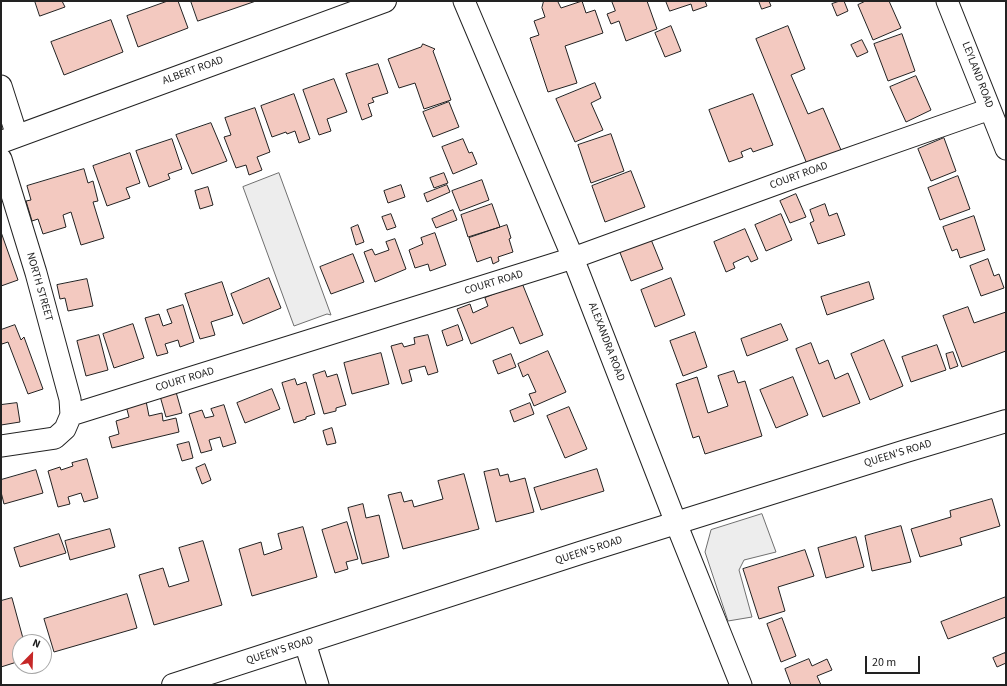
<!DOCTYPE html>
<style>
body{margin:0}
#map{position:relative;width:1007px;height:686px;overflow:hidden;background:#fff;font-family:"Source Sans 3",sans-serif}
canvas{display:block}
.frame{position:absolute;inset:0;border:2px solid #222;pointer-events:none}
.north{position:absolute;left:12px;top:634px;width:40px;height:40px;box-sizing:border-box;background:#fff;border:1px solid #a7a7a7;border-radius:50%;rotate:23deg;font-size:11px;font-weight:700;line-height:16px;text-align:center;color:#222}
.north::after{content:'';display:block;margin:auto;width:14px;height:18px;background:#c62828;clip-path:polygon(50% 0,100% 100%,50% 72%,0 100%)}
.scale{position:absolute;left:865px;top:656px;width:55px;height:18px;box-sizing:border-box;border:2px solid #222;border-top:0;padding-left:5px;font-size:12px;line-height:14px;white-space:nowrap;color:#222;-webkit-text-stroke:3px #fff;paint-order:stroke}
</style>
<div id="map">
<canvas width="1007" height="686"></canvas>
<div class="frame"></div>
<div class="north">N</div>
<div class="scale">20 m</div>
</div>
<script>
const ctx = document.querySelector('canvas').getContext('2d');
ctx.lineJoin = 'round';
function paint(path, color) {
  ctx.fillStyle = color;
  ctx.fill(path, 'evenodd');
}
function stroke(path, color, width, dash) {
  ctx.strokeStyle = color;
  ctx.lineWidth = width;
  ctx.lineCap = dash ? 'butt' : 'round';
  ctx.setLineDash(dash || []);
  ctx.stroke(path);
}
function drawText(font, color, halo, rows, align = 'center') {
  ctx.font = font + ' "Source Sans 3",sans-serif';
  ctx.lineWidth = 3;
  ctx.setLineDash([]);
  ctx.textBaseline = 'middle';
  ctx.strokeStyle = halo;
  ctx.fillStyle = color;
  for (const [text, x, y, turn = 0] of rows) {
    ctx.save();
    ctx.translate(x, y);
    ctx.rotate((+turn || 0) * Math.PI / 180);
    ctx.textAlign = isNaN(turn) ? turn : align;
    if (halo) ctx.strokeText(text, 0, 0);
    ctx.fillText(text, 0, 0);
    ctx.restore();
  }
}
const parking = new Path2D(`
 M279,173L331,315L327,314L294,326L243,187Z
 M762,514L776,552L744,560L739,570L752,617L728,621L705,552L711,530Z`);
paint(parking, '#ededed');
stroke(parking, '#6f6f6f', 1);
const building = new Path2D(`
 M35,1H62L65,7L40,16Z
 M168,1H178L188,28L138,47L127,16Z
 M191,1H256L198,21Z
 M544,1H557L558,2L561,8L582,1L586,13L595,10L603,33L565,46L577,83L548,92L530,38L539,35L534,21L545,17L542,8Z
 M612,1H647L657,29L626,41L619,21L611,24L607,14L615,11Z
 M666,1H705L707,6L693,11L691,4L670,11Z
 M759,1H769L771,6L762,9Z
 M840,1H844L848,11L837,16L832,4Z
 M866,1H889L901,28L873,40L858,5Z
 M111,20L123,52L64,75L51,42Z
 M671,26L681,51L665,57L655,33Z
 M788,26L805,69L791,75L808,114L823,108L841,150L807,164L756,39Z
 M902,34L915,71L888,81L874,44Z
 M862,40L868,52L857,57L851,45Z
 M423,44L435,49L433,51L451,100L424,109L415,83L399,88L388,59L421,47Z
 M378,64L388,93L372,98L374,102L368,104L372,116L362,120L346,74Z
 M916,76L931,110L906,122L890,87Z
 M334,79L347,112L327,119L331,131L319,135L303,90Z
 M595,83L601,98L591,103L603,130L575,142L556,99Z
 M294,94L310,139L299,143L295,131L287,134L286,132L272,137L261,106Z
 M753,94L773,145L753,152L751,148L741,152L743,157L729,162L709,110Z
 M449,102L459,127L433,137L423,112Z
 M255,108L270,152L257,157L262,170L249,175L246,165L236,168L224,137L231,135L225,118Z
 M211,123L227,161L192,174L176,135Z
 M611,134L624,171L591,183L578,145Z
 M944,138L956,171L931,181L918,149Z
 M172,139L182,169L168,174L170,179L149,187L136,151Z
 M463,139L469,153L472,152L477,164L453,174L442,147Z
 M130,153L140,183L126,188L130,198L107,206L93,166Z
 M84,169L88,183L93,181L98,201L93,202L104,238L81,245L71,212L63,215L66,227L43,234L38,219L32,221L26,201L31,200L27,186Z
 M631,171L645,207L605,222L592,186Z
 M444,173L448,183L434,188L430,178Z
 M958,176L970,209L940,220L928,188Z
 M482,180L489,200L460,211L452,191Z
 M401,185L405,197L388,203L384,191Z
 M447,185L450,192L427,202L424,194Z
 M208,187L213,205L200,209L195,191Z
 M796,194L806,217L790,223L780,201Z
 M492,204L500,227L468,237L461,215Z
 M825,204L829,216L837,213L845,235L818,244L810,223L814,221L810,210Z
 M453,210L457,220L436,228L432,219Z
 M391,214L396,227L387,230L382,217Z
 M781,214L792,240L766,251L755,225Z
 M974,216L985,250L960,258L957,249L952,251L943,227Z
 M358,225L364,242L356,245L351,228Z
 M507,225L511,238L509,239L513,252L498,257L499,261L493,264L491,257L477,262L469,238Z
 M745,229L758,259L751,262L748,256L733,263L735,268L726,272L714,242Z
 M1,232L18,280L1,286Z
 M435,233L446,265L430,271L428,264L415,268L409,250L423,244L421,238Z
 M650,237L663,269L631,281L619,250Z
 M395,239L406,269L375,282L364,252L372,249L375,255L389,250L386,242Z
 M353,254L364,282L331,294L320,267Z
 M988,259L994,276L999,274L1004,288L981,296L970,266Z
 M269,278L281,308L243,324L231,294Z
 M671,278L685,315L655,327L641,290Z
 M87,279L93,306L68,311L65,298L60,299L57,285Z
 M222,282L233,315L211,322L215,335L200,339L185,294Z
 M869,282L874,299L827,315L821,297Z
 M522,283L543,335L520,344L513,327L471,344L457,309L470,304L473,313L488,306L485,298Z
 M183,305L194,342L180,347L178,340L165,344L168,353L157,356L145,318L159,314L163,326L172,323L167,310Z
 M968,307L974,323L1006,312V351L962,367L943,316Z
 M133,324L144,358L114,368L103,334Z
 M781,324L788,340L747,356L741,339Z
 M15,325L21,340L24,337L43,389L28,394L8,342L2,344L1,341V330Z
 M458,325L463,340L447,346L442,331Z
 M695,332L707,367L683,376L670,341Z
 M99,335L108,370L86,376L77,341Z
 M428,335L438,372L428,375L425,366L409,370L412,381L402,384L391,346L402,343L404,347L415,344L414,338Z
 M884,340L903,386L870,400L851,354Z
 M811,343L819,364L828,360L835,379L848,373L860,403L823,417L796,349Z
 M937,345L946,370L911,382L902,357Z
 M548,351L566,392L534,406L529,394L536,392L528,374L523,377L518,364Z
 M953,352L958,366L950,369L946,354Z
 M381,353L389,384L352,394L344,363Z
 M511,354L516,367L498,374L493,361Z
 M325,371L327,377L337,374L346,405L336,408V411L324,414L313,375Z
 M734,371L738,383L745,381L762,436L705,454L699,436L693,438L676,384L697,377L708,413L728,406L718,376Z
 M793,377L808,415L776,428L760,390Z
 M295,379L297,385L306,382L315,414L306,417V419L294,423L282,383Z
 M272,389L280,409L245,423L237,403Z
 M176,392L182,413L166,417L160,396Z
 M146,401L149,416L162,413L163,421L176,418L179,432L112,448L109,437L119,434L116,421L129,417L126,406Z
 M17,403L20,422L1,425V405Z
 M530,403L534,414L514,422L510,411Z
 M224,405L236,443L223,447L220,437L209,440L212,450L201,453L189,414L202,410L205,418L214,416L211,409Z
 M569,407L587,449L565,458L547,416Z
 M332,428L336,443L327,445L323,431Z
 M189,442L193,458L182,461L177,445Z
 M87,459L98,498L84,502L81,493L68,497L70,504L58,507L48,471L60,467L61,470L73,466L72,463Z
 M205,464L211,480L202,484L196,468Z
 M498,469L500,476L508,474L510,482L525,478L534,512L496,522L484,472Z
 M597,469L604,491L541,510L534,488Z
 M36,470L43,493L4,504L1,492V480Z
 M464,474L479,529L403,549L388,495L401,492L404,502L412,500L414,507L443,499L438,481Z
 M992,499L1000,526L960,538L962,545L920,557L911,529L951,517L950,511Z
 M363,504L366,518L379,515L389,557L362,564L348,508Z
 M347,522L358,559L346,562L348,569L335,573L322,530Z
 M901,526L911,562L872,571L865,536Z
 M303,527L317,577L252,596L239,549L261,542L264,555L282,549L278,534Z
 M110,529L115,547L70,560L65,541Z
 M59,534L66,553L20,567L14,548Z
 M856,537L864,567L826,578L818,548Z
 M203,541L222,605L154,625L139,575L163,568L169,587L189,581L179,548Z
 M805,550L814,576L778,587L785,611L759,619L743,569Z
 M127,594L137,628L54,652L44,619Z
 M1006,597V617L948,639L941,622Z
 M12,598L24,642H20V661L1,667V601Z
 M782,618L796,656L781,662L767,624Z
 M1005,653L1006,656V663L997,667L993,658Z
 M809,659L812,666L827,659L832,670L817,676L821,685H791L785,669Z`);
paint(building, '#f3c9c0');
stroke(building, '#222', 1);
const minor = new Path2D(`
 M464,1L573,258L676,523L741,685
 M947,1L1006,149
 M1,86L17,136
 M1,159L36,273L70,399L71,415L65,429L55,438L1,446
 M71,415L573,258L793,178L990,109
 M305,643L318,685`);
const major = new Path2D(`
 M173,685L580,553L906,451L1006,421`);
const highway = new Path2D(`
 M1,142L385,1`);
stroke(minor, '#222', 23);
stroke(major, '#222', 24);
stroke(highway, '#222', 24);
stroke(minor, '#fff', 21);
stroke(major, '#fff', 22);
stroke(highway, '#fff', 22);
drawText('11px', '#222', '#fff', [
 ["ALBERT ROAD",193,71,-20],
 ["LEYLAND ROAD",977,75,69],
 ["COURT ROAD",799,176,-20],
 ["COURT ROAD",494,283,-17],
 ["NORTH STREET",39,287,74],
 ["ALEXANDRA ROAD",606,342,69],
 ["COURT ROAD",185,380,-17],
 ["QUEEN'S ROAD",898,454,-17],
 ["QUEEN'S ROAD",589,551,-18],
 ["QUEEN'S ROAD",280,651,-18]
]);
</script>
